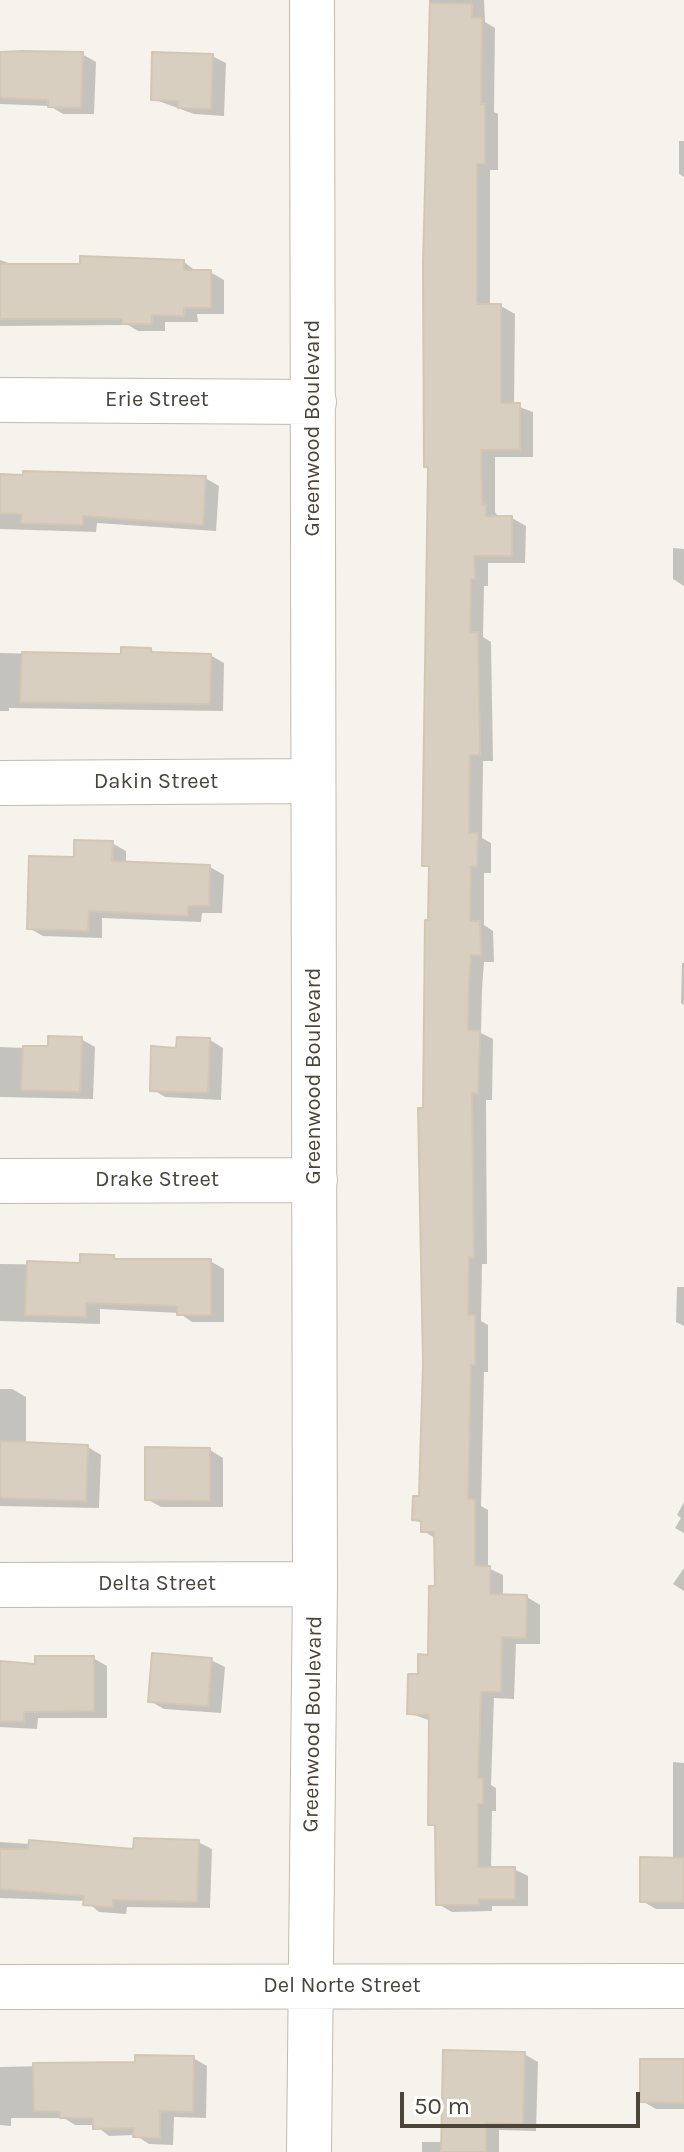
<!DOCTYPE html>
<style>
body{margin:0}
#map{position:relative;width:684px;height:2152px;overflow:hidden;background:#f6f3ec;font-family:Karla,sans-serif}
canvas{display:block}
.scale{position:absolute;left:400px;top:2092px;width:240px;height:36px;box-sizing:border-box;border:4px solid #4b4439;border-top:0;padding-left:10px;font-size:24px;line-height:28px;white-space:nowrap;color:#4b4439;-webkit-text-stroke:6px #fff;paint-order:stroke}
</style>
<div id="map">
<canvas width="684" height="2152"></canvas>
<div class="scale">50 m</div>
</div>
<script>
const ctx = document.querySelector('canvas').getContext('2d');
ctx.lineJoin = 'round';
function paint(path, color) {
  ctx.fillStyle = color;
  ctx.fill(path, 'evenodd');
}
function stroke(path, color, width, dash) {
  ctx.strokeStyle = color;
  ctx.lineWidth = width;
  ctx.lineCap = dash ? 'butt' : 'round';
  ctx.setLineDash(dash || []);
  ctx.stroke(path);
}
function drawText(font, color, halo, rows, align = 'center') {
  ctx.font = font + ' Karla,sans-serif';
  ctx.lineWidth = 8;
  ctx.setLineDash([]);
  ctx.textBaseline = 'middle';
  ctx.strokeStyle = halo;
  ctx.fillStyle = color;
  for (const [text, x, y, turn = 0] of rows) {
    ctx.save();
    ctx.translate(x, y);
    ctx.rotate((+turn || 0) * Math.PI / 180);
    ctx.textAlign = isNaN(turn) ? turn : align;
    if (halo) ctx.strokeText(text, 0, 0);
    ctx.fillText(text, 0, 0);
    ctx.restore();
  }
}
paint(new Path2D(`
 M429,0H484L485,22L495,28L494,112L498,114V170H490V306H501L515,314L514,405L533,412V457H495V512L499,518H512L526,526L525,563H488V586H484L483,637L491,642L493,761H483L482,838L491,843V873H484V925L493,931L494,962H484L482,989L481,1033L493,1039L492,1100H486L487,1264H482L481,1321L488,1325V1372H484L481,1506L488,1510V1568L503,1575V1596L527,1597L540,1605V1644H516L514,1699L494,1698L491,1785L496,1788V1811H492L491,1869H514L528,1876V1906H492V1911L452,1912L438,1904L437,1828L430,1824L431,1721L409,1713L420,1676L430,1657L437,1588V1539L423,1531V1524L414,1519L421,1498L430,923V868L424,865L430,605L425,263Z
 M0,53L82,54L96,62L94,114H63L50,106L0,104Z
 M212,56L226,63L224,116L194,114L153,99Z
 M679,141H684V177L679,174Z
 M0,260L17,266L184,262L197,272H210L224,280V314H197L198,322H165V331H138L128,325L0,326Z
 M0,476L205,478L219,486L216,531L97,523L96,532L0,529Z
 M673,548L684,549V586L673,579Z
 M151,650L158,654L210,655L224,663L223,711L9,708V711H0V653L123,656Z
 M112,843L126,851V864L210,867L224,875L222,913H202L201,922L102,918V938L43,936L29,928L76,859Z
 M682,963H684V1005L681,1003Z
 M81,1039L95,1047L93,1099L0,1097V1047L50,1049Z
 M210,1040L223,1048L221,1100L165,1097L152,1089L178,1050Z
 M114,1257L121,1261H210L224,1269V1322H192L179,1313L100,1309V1324L0,1321V1264L82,1265Z
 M677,1287H684V1326L676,1322Z
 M0,1389H12L26,1397V1445L88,1447L101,1455L99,1508L0,1506Z
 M210,1450L223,1458V1507H161L147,1499Z
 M684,1502V1533L675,1528L681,1518L677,1515Z
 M684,1568V1591L673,1584Z
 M93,1658L107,1666V1718H38L37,1729L0,1727V1663L37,1666Z
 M211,1660L225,1667L221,1713L164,1709L150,1701Z
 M673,1762L684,1763V1909H656L642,1901L673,1860Z
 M0,1842L135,1851L198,1842L212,1849L210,1908L127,1907L126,1914L99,1912L86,1901L0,1898Z
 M524,2054L538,2062L536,2131L499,2130V2152H422V2142H443Z
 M193,2058L207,2066L206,2118L174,2117L173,2145L149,2144L135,2135L109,2136L95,2125H75L64,2118H11V2126L0,2125V2067L137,2064Z
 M684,2061V2109H656L642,2101Z`), '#0003');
const building = new Path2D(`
 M430,3L472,4V18H482L481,104H485V164H477V304H501V403H520V450H481L482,504L486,505V516H512V556H474L475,579H471L470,632H478L480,755H470L469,833H478L477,867L471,866L470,921H480L481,955H471L469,981L468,1030H480L478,1094L472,1093L474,1258L469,1257L468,1315H475V1365H471L468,1499L475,1500V1566H490V1594L527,1595L526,1638L502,1637L501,1692H481L478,1778H483V1804H478V1867H515V1899H479V1905H436L435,1825H428L429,1715L407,1714L408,1674H418V1654L428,1655L429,1586H435L434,1532H421V1521L412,1520L413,1496H419L423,1364L418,1108H423L425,920H428L429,866H422L428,467H424L423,263Z
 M22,51L83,52L81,108L48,107V100L0,98V52Z
 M152,52L213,54L211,109L178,108V101L151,100Z
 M80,256L184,260V270H211V308H184V316L152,315V324H122V319H0V264H80Z
 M23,471L206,476L203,525L83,516V525L21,523L22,514L0,513V474L23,475Z
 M121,647L151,648V652L211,654L210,704L20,702L22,652L121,654Z
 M74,840L113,841L112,861L210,865L209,906H188V916L89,911L88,931L27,929L29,856L74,857Z
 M48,1036L82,1037L80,1092L21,1090L23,1046H48Z
 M177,1037L210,1038L208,1093L150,1091L151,1046L176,1048Z
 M80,1254L114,1255V1259H211V1315H177V1306L86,1303V1317L25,1315L27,1261L80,1263Z
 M0,1441L88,1445L86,1501L0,1498Z
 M145,1447L210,1448V1501L145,1500Z
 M152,1653L212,1658L208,1706L148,1702Z
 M35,1656H94V1711L24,1712V1722L0,1721V1661L35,1664Z
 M134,1838L199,1840L197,1902L113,1900V1907L83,1905L84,1896L0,1889V1849H28L29,1840L133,1849Z
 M640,1857L684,1858V1902H640Z
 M443,2050L525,2052L523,2124L486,2123V2152H441Z
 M135,2055L194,2056L193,2112L160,2111V2138L133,2137L134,2128L93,2129V2118H60V2112L34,2111L33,2063L135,2062Z
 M640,2059H684V2103L640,2102Z`);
paint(building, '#d8cfc1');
stroke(building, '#d3c7b4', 2);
const minor = new Path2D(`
 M0,400L314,402
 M0,783L311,781
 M0,1181L315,1180
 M0,1585L315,1584
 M0,1987L684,1986
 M309,2152L315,1584L312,0`);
stroke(minor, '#c2bbae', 46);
stroke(minor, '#fff', 44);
drawText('22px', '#4b4439', '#fff', [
 ["Erie Street",157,400],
 ["Greenwood Boulevard",313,428,-90],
 ["Dakin Street",156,782],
 ["Greenwood Boulevard",314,1076,-90],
 ["Drake Street",157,1180],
 ["Delta Street",157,1584],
 ["Greenwood Boulevard",313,1724,-89],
 ["Del Norte Street",342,1986]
]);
</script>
